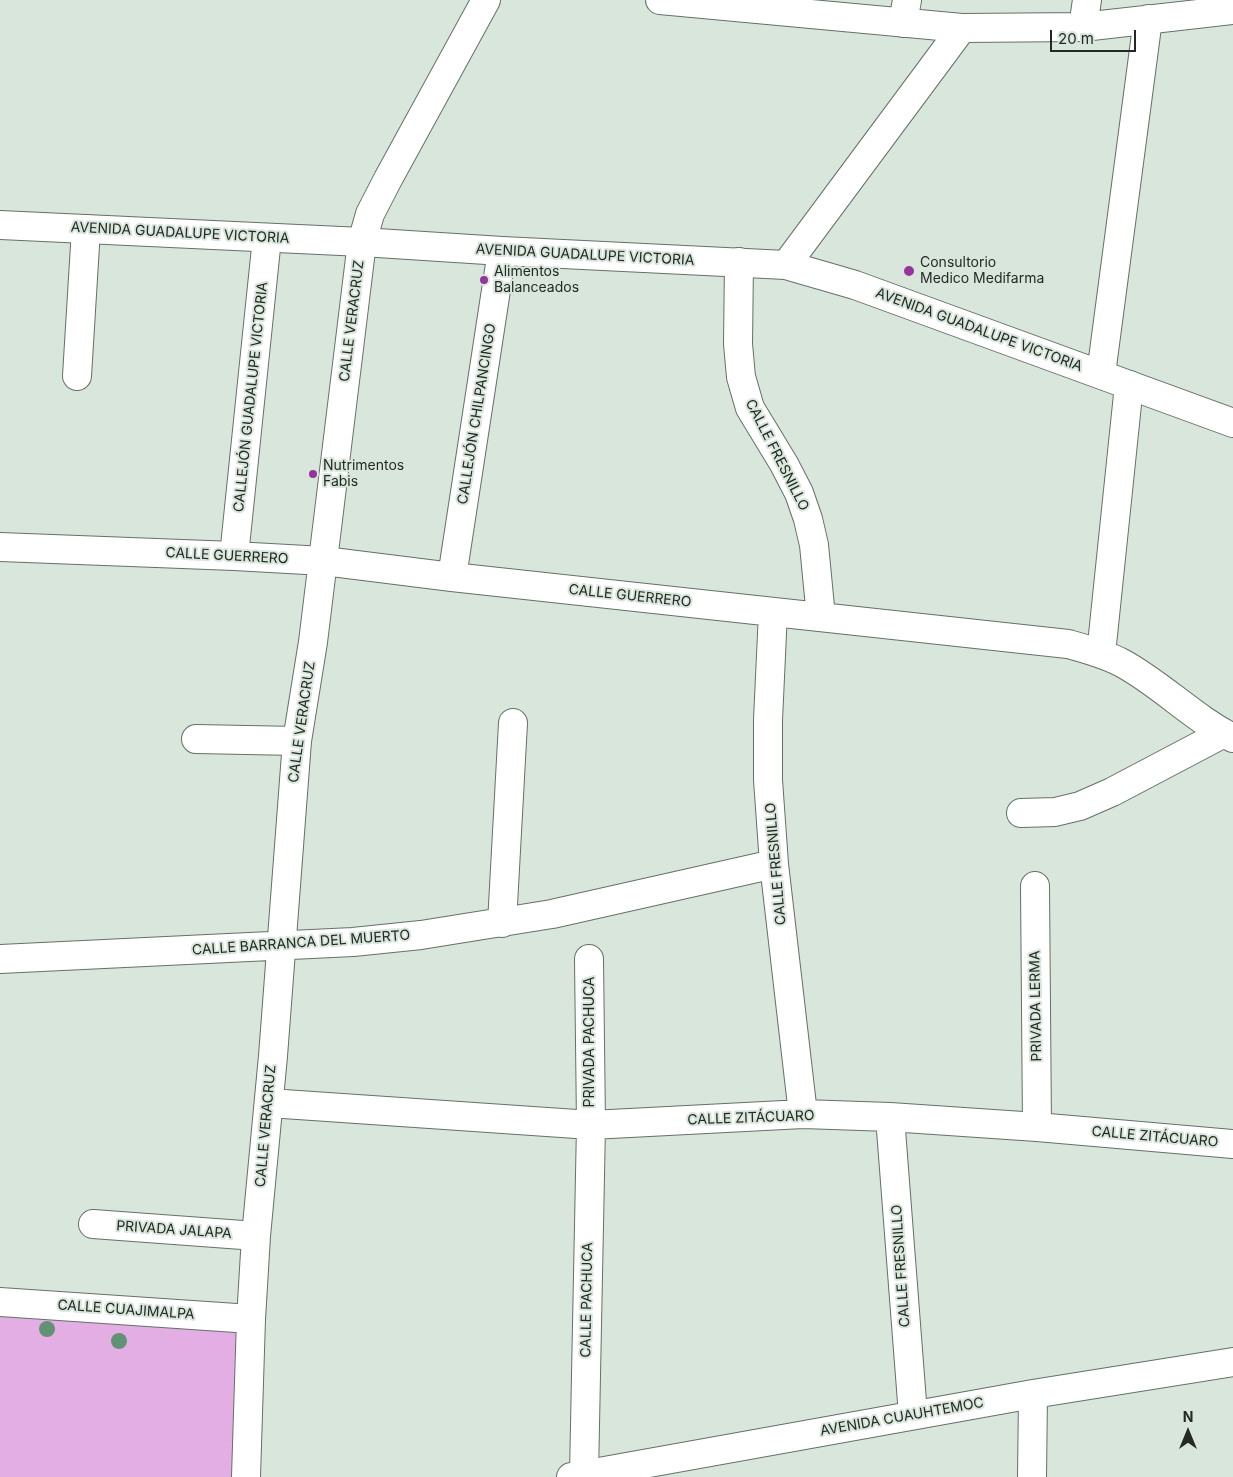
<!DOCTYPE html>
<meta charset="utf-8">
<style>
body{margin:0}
#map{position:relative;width:1233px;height:1477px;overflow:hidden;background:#d9e6db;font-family:Inter,sans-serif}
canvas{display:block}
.north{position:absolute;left:1163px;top:1407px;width:50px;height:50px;-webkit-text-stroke:4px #d9e6db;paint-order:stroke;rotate:0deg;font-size:14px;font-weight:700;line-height:20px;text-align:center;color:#242925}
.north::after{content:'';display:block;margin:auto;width:18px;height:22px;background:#242925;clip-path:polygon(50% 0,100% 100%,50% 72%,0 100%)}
.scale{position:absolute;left:1050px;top:30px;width:86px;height:22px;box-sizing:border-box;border:2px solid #242925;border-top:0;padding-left:6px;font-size:15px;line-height:18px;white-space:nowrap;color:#242925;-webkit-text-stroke:4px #d9e6db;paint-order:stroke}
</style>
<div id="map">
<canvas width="1233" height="1477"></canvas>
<div class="north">N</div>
<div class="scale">20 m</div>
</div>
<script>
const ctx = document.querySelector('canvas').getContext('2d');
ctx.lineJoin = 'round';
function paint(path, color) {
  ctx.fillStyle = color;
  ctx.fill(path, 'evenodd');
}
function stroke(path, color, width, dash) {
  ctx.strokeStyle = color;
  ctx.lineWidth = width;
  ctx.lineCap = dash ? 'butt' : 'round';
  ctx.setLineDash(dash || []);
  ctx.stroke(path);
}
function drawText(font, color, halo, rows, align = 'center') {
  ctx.font = font + ' Inter,sans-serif';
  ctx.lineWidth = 4;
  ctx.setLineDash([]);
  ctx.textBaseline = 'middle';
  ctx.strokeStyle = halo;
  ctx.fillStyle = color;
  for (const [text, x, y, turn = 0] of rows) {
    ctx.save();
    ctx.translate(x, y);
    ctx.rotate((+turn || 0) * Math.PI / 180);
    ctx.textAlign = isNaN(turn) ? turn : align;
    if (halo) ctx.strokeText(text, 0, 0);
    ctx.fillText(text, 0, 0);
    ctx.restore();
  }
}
paint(new Path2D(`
 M0,1314L249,1333L243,1477H0Z`), '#e2aee4');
const street = new Path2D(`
 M660,0L962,28L1083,27L1233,10
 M903,23L907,0
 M1083,27L1087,0
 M739,262L738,344L741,377L750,408L784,464L799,493L808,519L814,545L821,617
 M786,265L962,28
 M1101,374L1148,19
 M77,376L86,229
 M0,547L234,556L324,561L452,577L1068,644C1086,649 1105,654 1122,663C1161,684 1193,718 1233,738
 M234,556L267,238
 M452,577L502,251
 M773,612L768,720V780L774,864L803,1114
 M1101,654L1129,385
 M196,739L297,741
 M1021,813L1055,812L1080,806L1112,792L1224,733
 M1035,886L1037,1127
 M502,923L513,723
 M0,959L353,942L421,935L552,914L774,864
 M269,1103L591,1125L803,1114L890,1117L1037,1127L1233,1144
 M890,1117L913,1415
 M93,1224L256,1236
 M0,1302L251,1319
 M584,1475L591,1125L589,959
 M246,1477L251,1319L256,1236L273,1056L297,741L313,642L362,242L370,214L388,179L486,0
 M571,1477L1033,1394L1233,1362
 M1032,1477L1033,1394`);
const secondary = new Path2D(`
 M0,225L362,242L502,251L786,265L855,285L1233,423`);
stroke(street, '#647167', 30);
stroke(secondary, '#647167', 30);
stroke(street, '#fff', 28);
stroke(secondary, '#fff', 28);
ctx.fillStyle = '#629275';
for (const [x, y] of [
 [47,1329],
 [119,1341]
]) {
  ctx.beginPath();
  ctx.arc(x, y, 8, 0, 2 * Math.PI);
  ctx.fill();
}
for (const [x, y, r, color] of [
 [909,271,6,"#95349c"],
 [484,280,5,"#95349c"],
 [313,474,5,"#95349c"]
]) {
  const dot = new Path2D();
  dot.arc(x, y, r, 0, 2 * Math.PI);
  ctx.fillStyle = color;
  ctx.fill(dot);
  stroke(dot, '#d9e6db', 2);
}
drawText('14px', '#242925', '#d9e6db', [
 ["AVENIDA GUADALUPE VICTORIA",180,233,3],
 ["AVENIDA GUADALUPE VICTORIA",585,255,3],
 ["CALLE VERACRUZ",352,321,-83],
 ["AVENIDA GUADALUPE VICTORIA",979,330,20],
 ["CALLEJÓN GUADALUPE VICTORIA",251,397,-84],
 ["CALLEJÓN CHILPANCINGO",477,414,-81],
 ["CALLE FRESNILLO",777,455,63],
 ["CALLE GUERRERO",227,556,3],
 ["CALLE GUERRERO",630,596,6],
 ["CALLE VERACRUZ",302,722,-82],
 ["CALLE FRESNILLO",776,864,-95],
 ["CALLE BARRANCA DEL MUERTO",301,943,-4],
 ["PRIVADA LERMA",1036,1006,-91],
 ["PRIVADA PACHUCA",590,1042,-90],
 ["CALLE ZITÁCUARO",751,1118,-2],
 ["CALLE VERACRUZ",266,1126,-85],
 ["CALLE ZITÁCUARO",1155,1137,5],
 ["PRIVADA JALAPA",174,1230,4],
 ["CALLE FRESNILLO",901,1266,-94],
 ["CALLE PACHUCA",587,1300,-89],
 ["CALLE CUAJIMALPA",126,1310,4],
 ["AVENIDA CUAUHTEMOC",902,1417,-10]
]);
drawText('14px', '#242925', '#d9e6db', [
 ["Consultorio",920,263],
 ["Medico Medifarma",920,279],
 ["Alimentos",494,272],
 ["Balanceados",494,288],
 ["Nutrimentos",323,466],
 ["Fabis",323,482]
], 'left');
</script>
